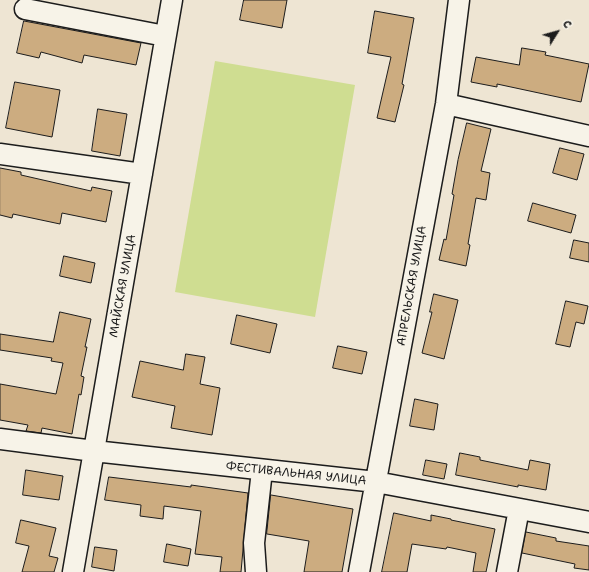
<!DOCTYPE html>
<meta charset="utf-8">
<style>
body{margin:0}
#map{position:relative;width:589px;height:572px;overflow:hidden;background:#eee5d3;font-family:"Shantell Sans",sans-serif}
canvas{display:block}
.north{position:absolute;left:537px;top:12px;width:40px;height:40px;-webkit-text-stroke:3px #f7f3e8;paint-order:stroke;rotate:53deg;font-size:11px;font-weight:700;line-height:16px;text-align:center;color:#1c1c1c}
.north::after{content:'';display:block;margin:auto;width:14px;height:18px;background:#1c1c1c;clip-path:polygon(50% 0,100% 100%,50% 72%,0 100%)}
</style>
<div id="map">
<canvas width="589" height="572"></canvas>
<div class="north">С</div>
</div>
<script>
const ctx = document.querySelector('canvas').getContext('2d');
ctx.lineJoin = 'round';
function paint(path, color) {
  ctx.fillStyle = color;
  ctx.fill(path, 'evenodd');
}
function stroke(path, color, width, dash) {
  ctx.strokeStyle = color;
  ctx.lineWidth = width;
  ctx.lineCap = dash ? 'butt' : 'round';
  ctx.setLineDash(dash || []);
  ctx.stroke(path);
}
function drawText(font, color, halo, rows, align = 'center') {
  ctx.font = font + ' "Shantell Sans",sans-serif';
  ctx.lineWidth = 4;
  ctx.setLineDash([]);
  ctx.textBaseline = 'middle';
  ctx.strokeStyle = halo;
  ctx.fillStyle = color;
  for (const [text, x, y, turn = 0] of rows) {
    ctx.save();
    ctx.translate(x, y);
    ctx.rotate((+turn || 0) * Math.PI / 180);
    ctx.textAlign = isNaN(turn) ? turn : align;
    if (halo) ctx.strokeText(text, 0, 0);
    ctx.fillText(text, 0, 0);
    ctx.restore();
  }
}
paint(new Path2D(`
 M215,61L355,85L315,317L175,292Z`), '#cfdd91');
const building = new Path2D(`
 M244,0H287L282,28L240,20Z
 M375,11L414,18L402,84L404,85L395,122L377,118L391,57L368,53Z
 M24,21L141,43L136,65L84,55L82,63L41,52L39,58L17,53Z
 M522,48L546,52L545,55L589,64L581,102L497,84V87L471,82L476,57L519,65Z
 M15,82L60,90L52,137L6,128Z
 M98,109L127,114L120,156L92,151Z
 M467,123L491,129L481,171L490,173L486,200L476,198L468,244L470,245L466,266L439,260L444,239L446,240L454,195L452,194L458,160Z
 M560,148L584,154L577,180L553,173Z
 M0,168L21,172V175L91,191L92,187L112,191L106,222L62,213L60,224L13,214L12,218L0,215Z
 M533,203L576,215L571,233L528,221Z
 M574,240L589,243V262L570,258Z
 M64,256L95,263L91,283L60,276Z
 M434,294L458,300L444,359L422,353L432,312H430Z
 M566,301L588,306L584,324L576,322L570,347L556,344Z
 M60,312L91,319L85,347H87L81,376L84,377L81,395L79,394L72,434L42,428L41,433L26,431L28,425L0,420V384L56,394L63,363L51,361L52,358L0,350V334L53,342Z
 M237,315L277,324L270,353L231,344Z
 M338,346L367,352L362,374L333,368Z
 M186,354L205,357L200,384L220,388L212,435L171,428L175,406L132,397L140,361L183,370Z
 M415,399L438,404L434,430L410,426Z
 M460,453L480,457V460L528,470L530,460L550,464L546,490L518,485V487L456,475Z
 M426,460L447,464L444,479L423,475Z
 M26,470L63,476L59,500L23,495Z
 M109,477L191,487V485L248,493L241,572H220L222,557L195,554L201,511L164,506L163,519L140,516L141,505L105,500Z
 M271,495L353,509L342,572H304L309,541L267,534Z
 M394,513L431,521V515L451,519V520L495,529L486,572H473L476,553L447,547L446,549L412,544L407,572H382Z
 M21,520L56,528L49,556L58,558L54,572H22L29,546L16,543Z
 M526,532L556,538V541L589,546V570L574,568L575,564L522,553Z
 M167,544L191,549L188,566L164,562Z
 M95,547L117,550L114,571L92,567Z`);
paint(building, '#ccac80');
stroke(building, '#1c1c1c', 1);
const minor = new Path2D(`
 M25,9L165,36
 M446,104L589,136
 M0,154L142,174
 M0,439L94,451L376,482L589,522
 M73,572L172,0
 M256,572L254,543L262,470
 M359,572L446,104L459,0
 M507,572L519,509`);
stroke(minor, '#1c1c1c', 23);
stroke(minor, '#f7f3e8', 20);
drawText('12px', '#1c1c1c', '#f7f3e8', [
 ["МАЙСКАЯ УЛИЦА",123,286,-80],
 ["АПРЕЛЬСКАЯ УЛИЦА",412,286,-80],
 ["ФЕСТИВАЛЬНАЯ УЛИЦА",296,474,6]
]);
</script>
